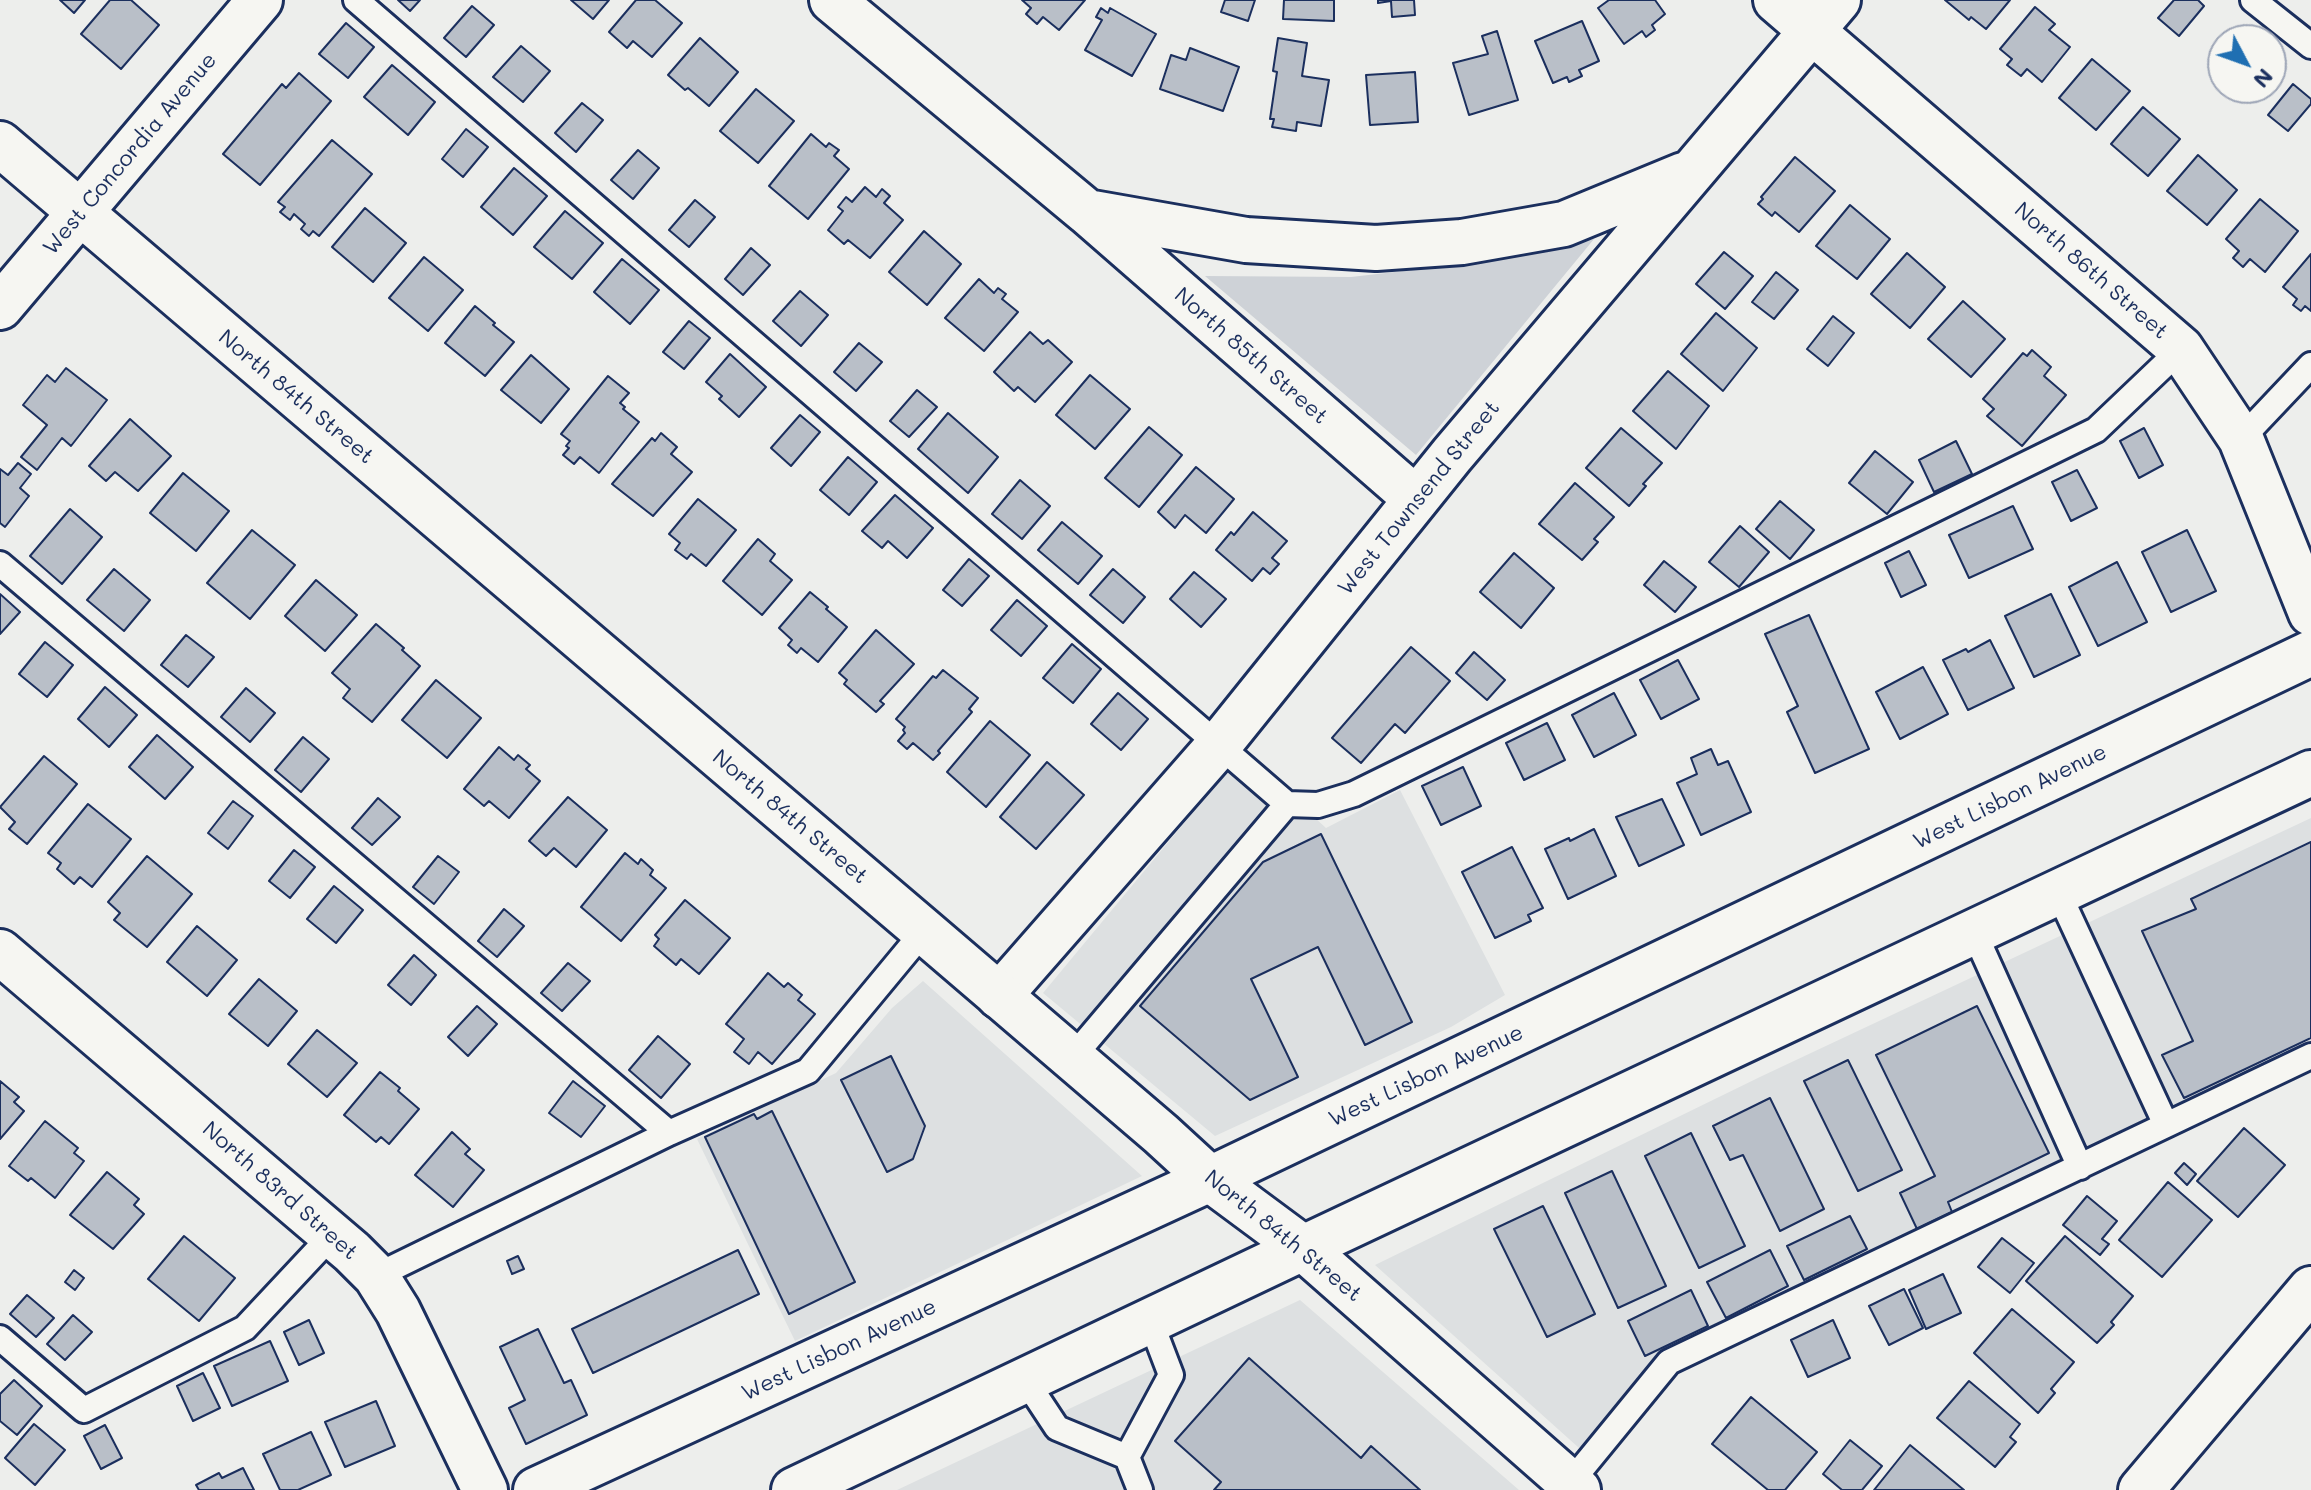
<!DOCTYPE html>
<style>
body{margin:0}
#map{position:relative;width:2311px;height:1490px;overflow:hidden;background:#edeeec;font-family:Mali,sans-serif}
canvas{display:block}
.north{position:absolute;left:2207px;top:24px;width:80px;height:80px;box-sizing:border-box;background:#f6f6f2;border:2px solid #9ea6b7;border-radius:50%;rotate:131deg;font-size:22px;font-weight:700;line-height:32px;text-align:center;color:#1b2f5e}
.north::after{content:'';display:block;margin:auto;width:28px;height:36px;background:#1f6fb2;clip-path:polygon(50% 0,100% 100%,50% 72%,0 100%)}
</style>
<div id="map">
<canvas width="2311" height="1490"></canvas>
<div class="north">N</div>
</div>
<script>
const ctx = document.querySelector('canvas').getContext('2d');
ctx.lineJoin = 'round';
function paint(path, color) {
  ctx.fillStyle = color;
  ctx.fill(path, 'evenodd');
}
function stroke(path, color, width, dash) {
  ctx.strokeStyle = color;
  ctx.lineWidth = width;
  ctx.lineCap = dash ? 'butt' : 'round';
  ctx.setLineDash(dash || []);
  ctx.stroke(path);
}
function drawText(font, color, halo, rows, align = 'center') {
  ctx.font = font + ' Mali,sans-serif';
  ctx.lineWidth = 6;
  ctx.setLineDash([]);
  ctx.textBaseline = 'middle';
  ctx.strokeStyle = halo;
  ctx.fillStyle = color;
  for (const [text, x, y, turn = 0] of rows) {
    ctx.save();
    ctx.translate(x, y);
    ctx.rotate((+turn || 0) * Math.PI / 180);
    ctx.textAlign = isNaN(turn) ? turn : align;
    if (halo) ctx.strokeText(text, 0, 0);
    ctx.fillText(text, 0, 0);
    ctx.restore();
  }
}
paint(new Path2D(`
 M1243,752L1326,828L1400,790L1505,995L1451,1027L1215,1136L1043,993Z
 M2311,818V1057L1655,1382L1588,1456L1375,1265L1762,1076Z
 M923,981L1142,1176L795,1341L697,1139L836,1073L892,1008Z
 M1300,1300L1519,1490H897Z`), '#dde0e1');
paint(new Path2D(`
 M1594,239L1416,455L1205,276L1351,277L1464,264Z`), '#ced2d7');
const building = new Path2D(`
 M60,0H85L74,13Z
 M110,0H131L159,25L121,69L81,34Z
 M398,0H420L410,11Z
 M571,0H609L593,19Z
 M636,0H655L682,23L652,57L633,41L627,48L609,32Z
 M1022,0H1085L1059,30L1043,17L1037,24L1026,14L1031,8Z
 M1225,0H1255L1248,21L1221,12Z
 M1284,0H1334V21L1283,19Z
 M1378,0H1414L1415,15L1392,17L1391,1L1378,3Z
 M1609,0H1655L1665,14L1652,25L1655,30L1646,37L1642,31L1624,44L1598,8Z
 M1945,0H2010L1986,29L1971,17L1969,20Z
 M2174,0H2198L2204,6L2179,36L2158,18Z
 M472,6L494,25L466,57L444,38Z
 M2035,7L2055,24L2049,30L2070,47L2042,82L2027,69L2021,76L2007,65L2012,59L2000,49Z
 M1101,8L1108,13L1110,8L1156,34L1132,76L1085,50L1102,20L1096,17Z
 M1582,21L1599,61L1579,70L1582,76L1569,82L1567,77L1553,83L1535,41Z
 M346,23L374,47L348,78L319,54Z
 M1497,31L1518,100L1469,115L1453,63L1488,54L1482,36Z
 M700,38L738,72L709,106L688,88L685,90L668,75Z
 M1278,38L1307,43L1302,76L1329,80L1321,126L1297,122L1296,131L1272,127L1274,119H1270L1277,72L1273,71Z
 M521,46L550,71L523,102L493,77Z
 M1190,48L1239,67L1223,111L1160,89L1171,55L1186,60Z
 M2223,56V78L2212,68Z
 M2092,59L2130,91L2096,130L2059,98Z
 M392,65L435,102L408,135L364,97Z
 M1415,72L1418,122L1370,125L1366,75Z
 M299,73L331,101L260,185L223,154L282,84L286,88Z
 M2293,84L2311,99V104L2288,131L2268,115Z
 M756,89L794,121L758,163L720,131Z
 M582,103L603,120L576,152L555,133Z
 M2143,107L2180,139L2148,176L2111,144Z
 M466,129L488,147L463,177L442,159Z
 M811,134L826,147L829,143L839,150L834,156L849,169L808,219L769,186Z
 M332,140L372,174L319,236L313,231L309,236L301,229L305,224L294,214L290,220L280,212L285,207L278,202Z
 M638,150L659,168L633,199L611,180Z
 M2198,155L2237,190L2207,225L2167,191Z
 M1795,157L1835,191L1799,232L1775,212L1772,216L1758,204L1763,199L1761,197Z
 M514,168L547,196L513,235L481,207Z
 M865,187L876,197L882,189L890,196L884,203L903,220L870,258L848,240L844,244L828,230L843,211L838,207L846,197L852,202Z
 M2260,199L2298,231L2265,272L2250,259L2243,267L2233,258L2239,251L2226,239Z
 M695,200L715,217L689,247L669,230Z
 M1850,205L1890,239L1857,279L1816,246Z
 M365,208L406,243L373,282L332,247Z
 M565,211L603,243L572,279L534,247Z
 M924,231L961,264L927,305L889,272Z
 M751,248L770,265L743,295L725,279Z
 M1724,252L1753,276L1725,309L1696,284Z
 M1907,253L1945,287L1910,328L1871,294Z
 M2311,254V311L2305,306L2301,311L2293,305L2297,299L2283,287Z
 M424,257L463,290L428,331L389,298Z
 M622,259L659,290L630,324L594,292Z
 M1776,272L1798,290L1774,319L1752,302Z
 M979,279L994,293L998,288L1006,294L1002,299L1018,312L984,351L945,318Z
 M800,291L828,315L801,346L773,321Z
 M1963,301L2005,339L1971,377L1928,339Z
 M475,306L495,323L493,325L514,342L485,376L445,343Z
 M1716,313L1757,348L1723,391L1681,354Z
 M1833,316L1854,333L1828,366L1807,349Z
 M689,321L710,338L684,369L663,352Z
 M1030,332L1043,344L1048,340L1072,362L1035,402L1018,387L1014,391L994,372Z
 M859,343L882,362L856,391L834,372Z
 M2032,350L2051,367L2044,376L2066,395L2022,446L1987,416L1994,409L1983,399L2023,353L2027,356Z
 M730,354L766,387L739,417L719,399L722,396L706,382Z
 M531,355L569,389L541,423L501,390Z
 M66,368L107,400L71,446L62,438L37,470L21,457L47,425L23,405L47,375L55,382Z
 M1668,371L1709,406L1676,449L1633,411Z
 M1090,375L1130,409L1095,449L1056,415Z
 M608,376L629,393L620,403L625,407L623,409L639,422L599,473L580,457L574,464L563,455L569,448L566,446L570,441L561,434Z
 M917,390L937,407L909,437L890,421Z
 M948,413L998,457L968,493L918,449Z
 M800,415L820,432L791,466L771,448Z
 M130,419L171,456L138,491L115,472L106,481L89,466Z
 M1149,427L1182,455L1139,507L1105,478Z
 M1621,428L1662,463L1643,484L1646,486L1629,506L1586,468Z
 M2144,428L2163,465L2139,478L2120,441Z
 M661,433L677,447L671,454L692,472L653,516L612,484L652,438L655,441Z
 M1956,441L1972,474L1934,492L1919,460Z
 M1875,451L1913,482L1887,514L1849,483Z
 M848,457L877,482L849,515L820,490Z
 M18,463L31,474L20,488L29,496L5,527L0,523V469L8,475Z
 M1196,467L1234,499L1206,533L1185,515L1175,528L1158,512Z
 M2077,470L2097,508L2071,521L2052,482Z
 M183,473L229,511L196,551L150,513Z
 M1020,480L1050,506L1022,539L992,514Z
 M1575,483L1614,517L1594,539L1598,542L1582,560L1539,524Z
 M895,495L933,528L907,558L888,541L882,548L862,531Z
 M698,499L736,530L706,566L691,554L687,559L675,550L680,543L669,534Z
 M1780,501L1814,530L1790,559L1756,529Z
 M2013,506L2033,549L1969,578L1949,535Z
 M70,509L102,537L62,584L30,556Z
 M1253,512L1287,541L1272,558L1279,564L1270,574L1263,568L1252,581L1216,550L1231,532L1234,535Z
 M1062,522L1102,556L1078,584L1038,550Z
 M1740,526L1769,552L1739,587L1709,562Z
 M252,530L295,565L250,619L207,583Z
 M2187,530L2216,591L2171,612L2142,552Z
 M758,539L775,554L770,561L792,580L762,615L723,581Z
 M1909,551L1926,585L1901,597L1885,563Z
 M1514,553L1554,588L1521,628L1480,592Z
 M969,559L989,576L962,606L943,590Z
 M1664,561L1696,587L1675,612L1644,585Z
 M2117,562L2147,622L2098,646L2069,587Z
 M114,569L150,600L124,631L87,600Z
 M1113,569L1145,597L1123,623L1090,595Z
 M1194,572L1226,599L1201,627L1170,599Z
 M316,580L357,615L325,651L285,616Z
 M810,592L828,607L826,609L847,627L818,662L801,648L797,653L788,645L792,640L779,628Z
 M0,594L20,612L0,634Z
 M2051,594L2080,655L2034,677L2005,616Z
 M1017,600L1047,626L1021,656L991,630Z
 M1809,615L1869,749L1815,773L1787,712L1798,706L1765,634Z
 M376,624L404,648L402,650L420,666L372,722L343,698L350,689L332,673Z
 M876,630L914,664L880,701L884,704L876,712L844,684L847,680L839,673Z
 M186,635L214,657L188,687L161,665Z
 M1990,640L2014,688L1968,710L1943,660L1966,649L1968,652Z
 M45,642L73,665L47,697L19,674Z
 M1072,644L1101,669L1073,703L1043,678Z
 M1411,647L1450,681L1405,733L1395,724L1361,763L1332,738Z
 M1474,652L1505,680L1487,700L1456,673Z
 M1678,660L1699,699L1661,719L1640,680Z
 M1923,667L1948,714L1900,739L1876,692Z
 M943,670L978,698L969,709L972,712L938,751L940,753L933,760L913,743L907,749L898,741L905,733L903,730L905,727L896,719L933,676L936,678Z
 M436,680L481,718L447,758L402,720Z
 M105,687L137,715L109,747L78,719Z
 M246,688L275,713L250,742L221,717Z
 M1118,693L1148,719L1121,750L1091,724Z
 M1614,693L1636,735L1594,757L1572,715Z
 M990,721L1030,755L986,807L947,772Z
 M1547,723L1565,760L1524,780L1506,743Z
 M157,735L193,767L165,799L129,767Z
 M303,737L329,759L301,792L275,770Z
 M499,747L514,760L518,755L530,765L526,769L540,781L509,818L489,801L484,806L464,789Z
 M1711,749L1718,765L1728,761L1751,812L1701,835L1677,783L1697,774L1691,758Z
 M44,756L77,784L27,844L9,829L15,822L0,807Z
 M1047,762L1084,795L1036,849L1000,817Z
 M1463,767L1481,806L1441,825L1422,786Z
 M568,797L607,830L576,867L554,848L546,856L529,841Z
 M378,798L400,817L372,845L352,828Z
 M1662,799L1684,845L1639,866L1616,817Z
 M233,801L253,816L228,849L208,833Z
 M88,804L131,839L92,887L80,877L74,884L57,869L61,863L48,853Z
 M1594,829L1616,876L1568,899L1545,849L1569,838L1570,841Z
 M1321,834L1412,1022L1365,1045L1318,947L1251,979L1298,1077L1250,1100L1140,1006L1263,862Z
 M2311,842V1038L2184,1098L2162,1055L2193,1041L2142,931L2196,909L2191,899Z
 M1512,847L1543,908L1528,915L1531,921L1495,938L1462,872Z
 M294,850L315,867L290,898L269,881Z
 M625,853L638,864L641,859L653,870L650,875L666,888L621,941L581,907Z
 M147,856L192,894L147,947L114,920L120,913L108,902Z
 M438,856L459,872L434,904L413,887Z
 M334,886L363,910L336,943L307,919Z
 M685,900L730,938L699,974L681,959L676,965L654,946L659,939L655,935Z
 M504,909L524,926L497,957L478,941Z
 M197,926L237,960L207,996L167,962Z
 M414,955L436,975L411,1005L388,985Z
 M568,963L590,981L562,1011L541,993Z
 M768,973L784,987L788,983L802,995L798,1000L815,1014L772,1064L758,1052L749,1064L734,1052L744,1039L726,1024Z
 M259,979L297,1011L268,1046L229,1014Z
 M477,1006L497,1024L468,1056L448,1037Z
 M1977,1006L2049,1153L1948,1202L1952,1212L1917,1229L1900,1193L1935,1176L1876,1055Z
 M317,1030L357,1063L327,1097L288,1064Z
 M658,1036L690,1064L661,1098L629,1070Z
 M891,1056L925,1126L913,1159L887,1172L841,1080Z
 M1848,1060L1902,1170L1858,1191L1804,1081Z
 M380,1072L400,1088L398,1091L419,1109L389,1144L381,1137L376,1142L344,1115Z
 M0,1081L19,1097L14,1102L24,1111L0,1139Z
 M573,1081L605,1106L581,1137L549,1113Z
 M1770,1098L1824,1209L1780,1231L1743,1155L1730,1160L1713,1126Z
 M772,1111L855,1282L789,1314L705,1137L754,1114L757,1119Z
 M45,1121L78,1148L74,1153L84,1161L55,1198L31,1178L28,1181L9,1166Z
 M2244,1128L2285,1165L2238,1217L2197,1181Z
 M452,1132L470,1149L465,1154L484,1170L453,1207L415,1175Z
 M1691,1133L1745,1246L1699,1268L1645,1156Z
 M2184,1163L2196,1174L2187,1185L2175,1173Z
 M1612,1171L1666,1286L1618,1308L1565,1193Z
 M107,1172L139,1199L134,1205L144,1214L113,1249L70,1215Z
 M2168,1182L2212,1220L2162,1277L2119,1240Z
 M2087,1196L2117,1221L2102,1239L2109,1244L2100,1255L2063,1225Z
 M1543,1206L1595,1314L1547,1337L1494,1229Z
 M1850,1216L1867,1249L1804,1280L1787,1246Z
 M184,1236L235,1278L199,1321L148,1279Z
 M2065,1236L2133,1296L2111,1322L2114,1325L2097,1343L2026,1281Z
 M2002,1238L2034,1263L2010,1293L1978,1267Z
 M738,1250L759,1294L593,1373L572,1329Z
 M1770,1250L1788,1286L1726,1318L1707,1282Z
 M518,1256L524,1269L512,1274L507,1261Z
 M74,1270L84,1278L75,1290L65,1282Z
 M1943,1274L1961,1313L1926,1329L1909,1290Z
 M1904,1289L1923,1328L1889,1345L1869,1306Z
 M1691,1290L1708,1326L1645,1356L1628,1321Z
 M27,1295L54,1318L36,1337L10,1314Z
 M2012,1309L2074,1362L2051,1389L2055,1393L2038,1413L1974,1353Z
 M73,1315L92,1332L65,1360L47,1344Z
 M309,1320L324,1353L299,1365L284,1332Z
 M1833,1320L1850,1358L1808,1377L1791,1340Z
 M538,1329L564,1383L571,1380L587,1415L526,1444L509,1408L525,1400L500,1347Z
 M270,1341L288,1381L232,1406L214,1366Z
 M1249,1358L1361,1458L1371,1446L1420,1490H1214L1221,1482L1175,1441Z
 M203,1373L220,1408L193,1421L177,1386Z
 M14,1380L42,1406L17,1435L0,1421V1394Z
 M1969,1381L2020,1424L2010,1437L2016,1442L1995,1467L1937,1418Z
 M1751,1397L1817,1452L1785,1490H1768L1712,1444Z
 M376,1401L395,1446L345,1467L325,1422Z
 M34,1424L65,1450L35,1485L5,1458Z
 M105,1425L122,1458L101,1469L84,1436Z
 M311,1432L331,1475L298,1490H280L263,1454Z
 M1850,1440L1882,1466L1862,1490H1842L1823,1474Z
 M1910,1445L1964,1490H1874Z
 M243,1468L254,1490H199L196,1485L219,1473L222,1478Z`);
paint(building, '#b9bfc8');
stroke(building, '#1b2f5e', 2);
const service = new Path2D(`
 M356,0L1287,804L1318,805L1354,794L2096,430L2181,349
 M2253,0L2311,46
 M2241,439L2311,365
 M0,564L669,1133
 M2058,892L2166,1125
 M1974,932L2080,1167
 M1072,1058L1287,804
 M376,1276L669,1133L808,1071L924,931
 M0,1338L84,1410L245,1328L332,1235
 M1026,1381L1057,1428L1127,1457L1171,1375L1150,1320
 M1127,1457L1140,1490
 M1570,1483L1669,1362L2311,1056`);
const minor = new Path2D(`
 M832,0L1087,212L1246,240L1376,248L1462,242L1564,224L1683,175
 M1776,0L2181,349L2241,439L2311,613
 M1087,212L1416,499
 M0,307L260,0
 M0,952L352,1252L376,1276L398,1311L485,1490
 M999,996L1218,746L1452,455L1838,0
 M2141,1490L2311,1289`);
const tertiary = new Path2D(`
 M0,144L924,931L1161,1134L1210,1179L1303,1248L1578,1490`);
const secondary = new Path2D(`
 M536,1490L1210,1179L2311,653
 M794,1490L1303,1248L2311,773`);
stroke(service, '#1b2f5e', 30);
stroke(minor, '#1b2f5e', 50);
stroke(tertiary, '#1b2f5e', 50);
stroke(secondary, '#1b2f5e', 50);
stroke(service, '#f6f6f2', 24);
stroke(minor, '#f6f6f2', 44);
stroke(tertiary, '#f6f6f2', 44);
stroke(secondary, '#f6f6f2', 44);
drawText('22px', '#1b2f5e', '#f6f6f2', [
 ["West Concordia Avenue",130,154,-50],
 ["North 86th Street",2091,271,41],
 ["North 85th Street",1251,356,41],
 ["North 84th Street",296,397,40],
 ["West Townsend Street",1419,498,-51],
 ["West Lisbon Avenue",2010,797,-26],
 ["North 84th Street",790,817,40],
 ["West Lisbon Avenue",1426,1076,-25],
 ["North 83rd Street",280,1191,41],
 ["North 84th Street",1283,1236,39],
 ["West Lisbon Avenue",839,1350,-25]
]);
</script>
